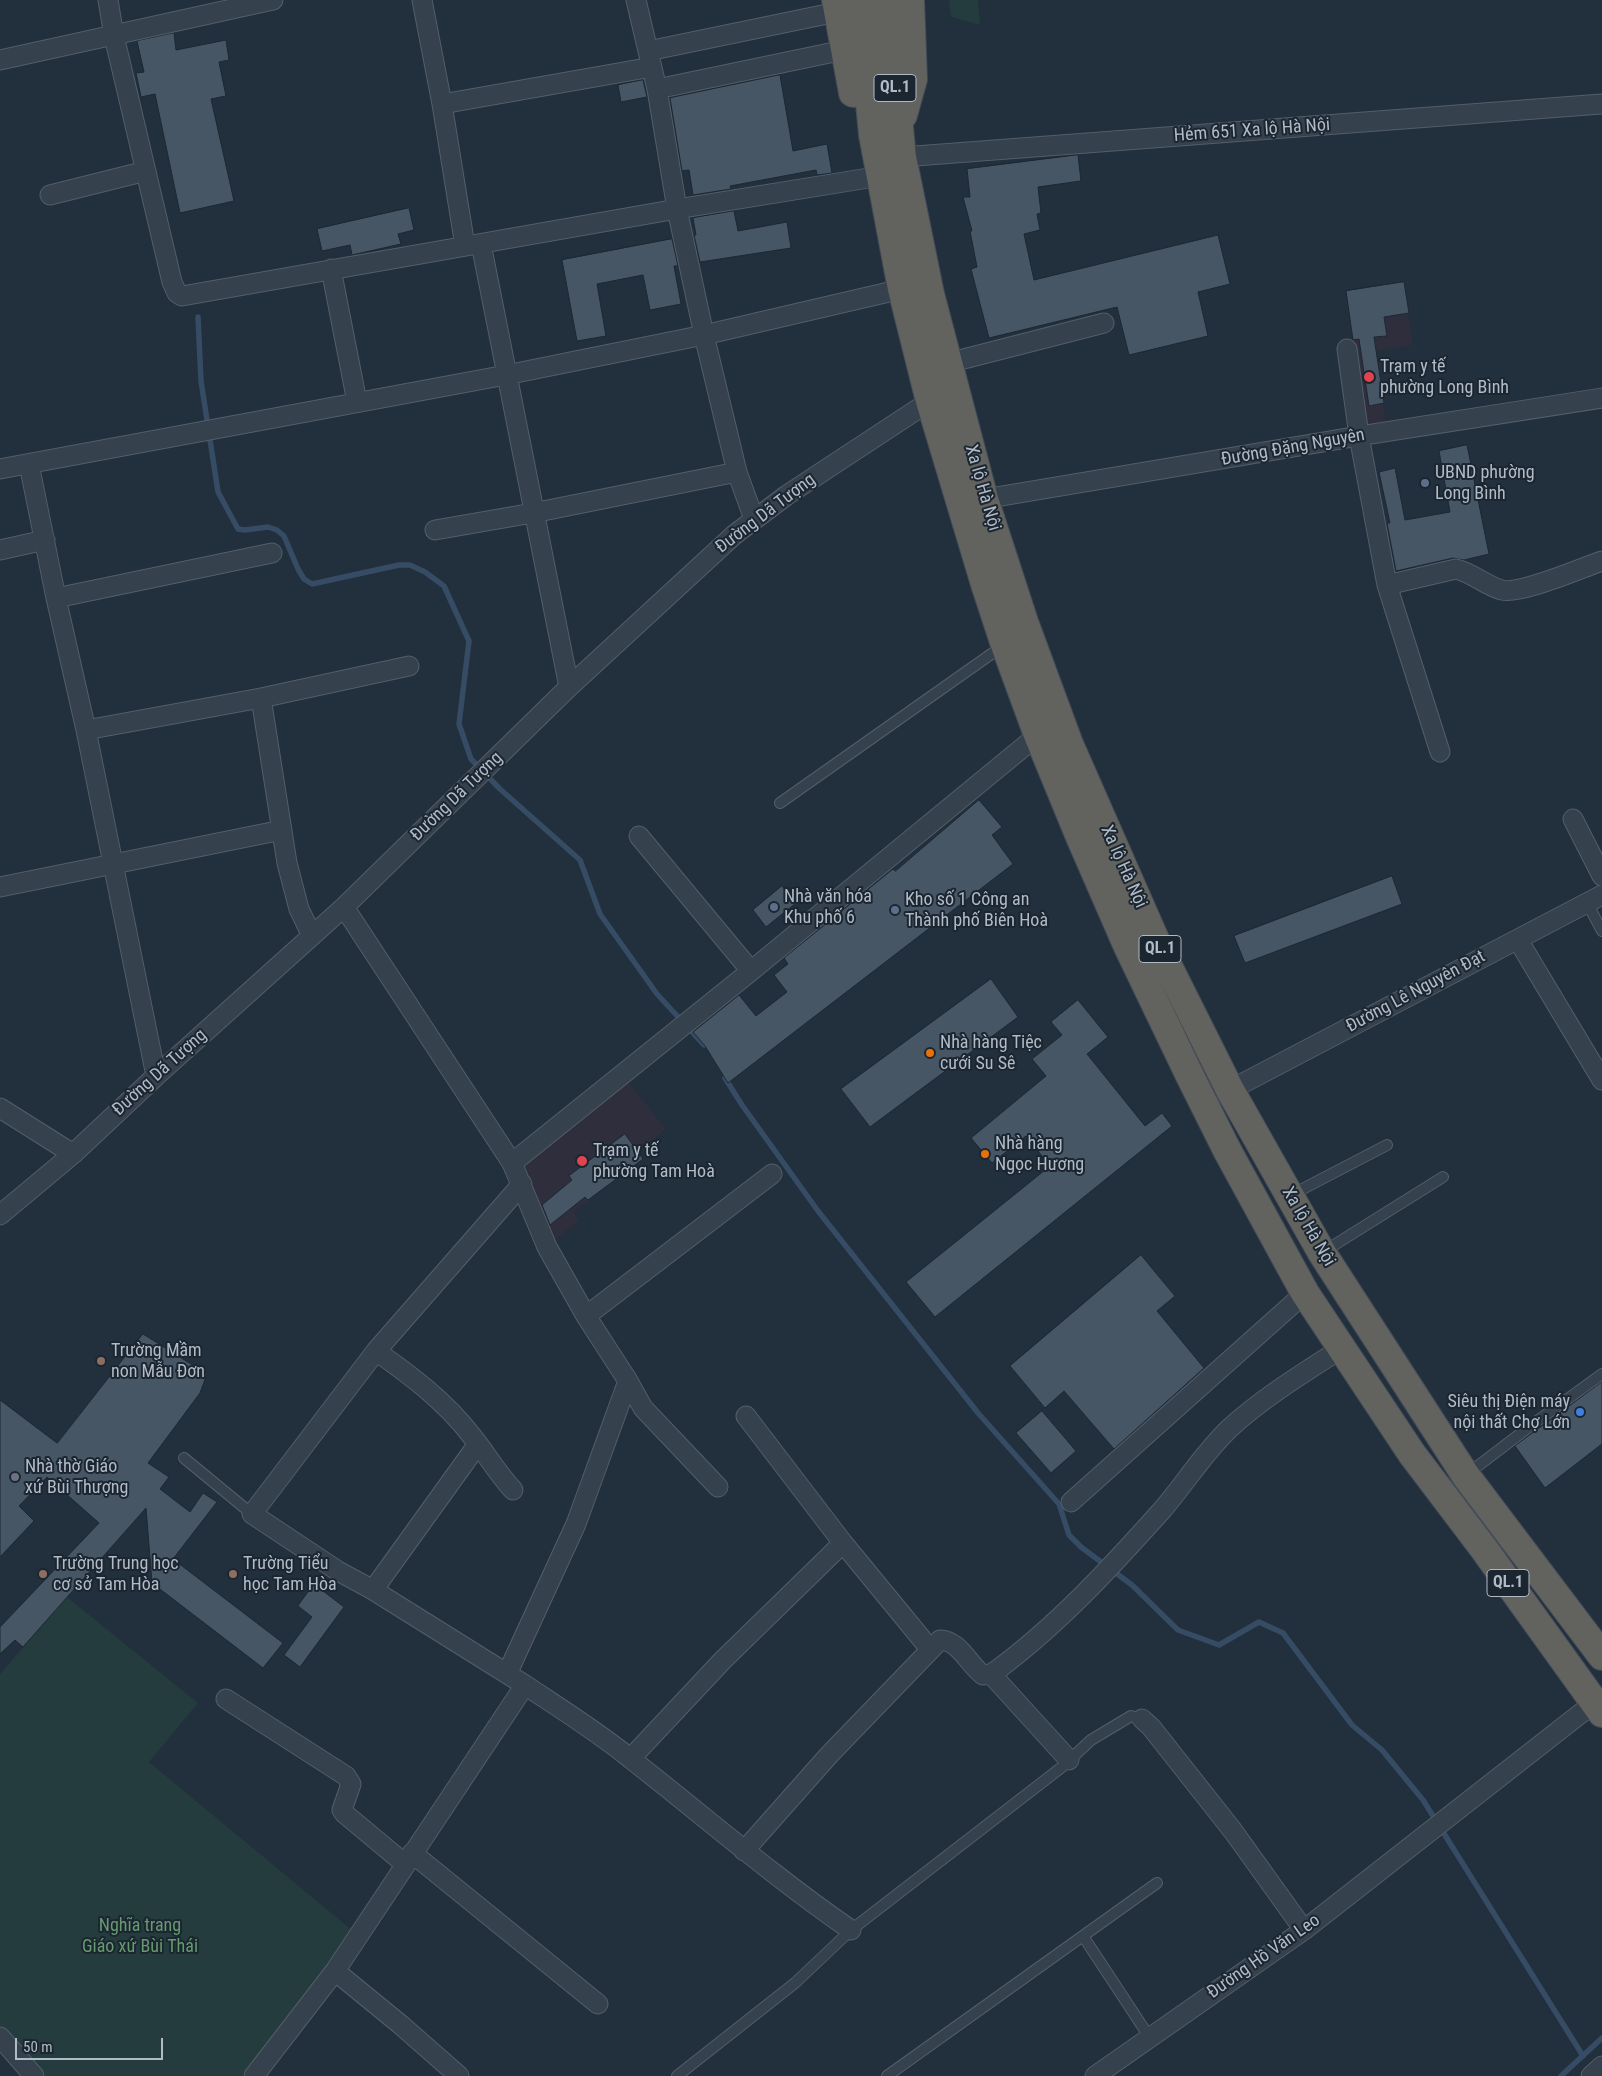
<!DOCTYPE html>
<meta charset="utf-8">
<style>
body{margin:0}
#map{position:relative;width:1602px;height:2076px;overflow:hidden;background:#222f3c;font-family:"Roboto Condensed",sans-serif}
canvas{display:block}
.scale{position:absolute;left:15px;top:2038px;width:148px;height:22px;box-sizing:border-box;border:2px solid #b1bbc8;border-top:0;padding-left:6px;font-size:15px;line-height:18px;white-space:nowrap;color:#b1bbc8;-webkit-text-stroke:4px #1b2631;paint-order:stroke}
</style>
<div id="map">
<canvas width="1602" height="2076"></canvas>
<div class="scale">50 m</div>
</div>
<script>
const ctx = document.querySelector('canvas').getContext('2d');
ctx.lineJoin = 'round';
function paint(path, color) {
  ctx.fillStyle = color;
  ctx.fill(path, 'evenodd');
}
function stroke(path, color, width, dash) {
  ctx.strokeStyle = color;
  ctx.lineWidth = width;
  ctx.lineCap = dash ? 'butt' : 'round';
  ctx.setLineDash(dash || []);
  ctx.stroke(path);
}
function drawText(font, color, halo, rows, align = 'center') {
  ctx.font = font + ' "Roboto Condensed",sans-serif';
  ctx.lineWidth = 4;
  ctx.setLineDash([]);
  ctx.textBaseline = 'middle';
  ctx.strokeStyle = halo;
  ctx.fillStyle = color;
  for (const [text, x, y, turn = 0] of rows) {
    ctx.save();
    ctx.translate(x, y);
    ctx.rotate((+turn || 0) * Math.PI / 180);
    ctx.textAlign = isNaN(turn) ? turn : align;
    if (halo) ctx.strokeText(text, 0, 0);
    ctx.fillText(text, 0, 0);
    ctx.restore();
  }
}
paint(new Path2D(`
 M1404,282L1413,345L1376,351L1386,424L1365,428L1346,291Z
 M626,1079L666,1129L638,1152L643,1159L573,1212L579,1221L552,1242L520,1164Z`), '#2e2e3d');
paint(new Path2D(`
 M949,0H978L980,25L951,17Z
 M67,1597L198,1703L149,1762L353,1931L329,1967L244,2076H43L0,2026V1674Z`), '#243c3d');
stroke(new Path2D(`
 M198,317L201,381L218,492L238,529L245,530L268,527L277,530L284,536L298,569L304,579L312,584L399,565H410L425,572L444,586L469,641L459,724L471,759L500,789L580,860L600,914L657,994L704,1045
 M725,1078L742,1105L818,1211L978,1413L1059,1504L1069,1535L1081,1547L1132,1585L1178,1630L1219,1645L1259,1622L1283,1633L1352,1725L1382,1750L1423,1800L1583,2056
 M1561,2076L1602,2038`), '#354c64', 5.5);
const building = new Path2D(`
 M174,33L176,50L226,40L229,60L219,62L226,96L211,99L234,201L180,213L155,94L141,97L136,73L144,72L137,41Z
 M780,75L793,151L827,144L832,173L817,175L816,170L730,186L731,189L693,195L689,170L682,171L670,98Z
 M643,80L647,97L621,102L618,85Z
 M1078,155L1081,181L1038,187L1041,213L1037,214L1040,230L1024,234L1034,280L1218,235L1230,284L1198,292L1208,336L1129,355L1117,307L989,338L971,269L977,267L970,231H972L963,197H970L967,169Z
 M409,208L414,230L398,234L401,244L352,255L350,245L322,251L317,229Z
 M734,211L738,231L787,222L791,248L700,262L694,235H696L693,218Z
 M672,239L678,266H674L681,304L650,310L643,275L597,284L606,336L577,341L562,260Z
 M1404,282L1409,313L1384,317L1387,336L1374,337L1384,403L1369,406L1359,339L1353,340L1346,291Z
 M1467,445L1489,554L1464,560L1453,558L1396,571L1387,523H1390L1379,472L1395,468L1405,520L1450,512L1439,451Z
 M979,800L1002,827L992,835L1013,864L728,1083L705,1046L693,1032L739,995L756,1016L787,992L774,975L788,964L784,958L893,869L895,871Z
 M1392,876L1402,904L1245,963L1234,936Z
 M782,886L796,903L766,927L753,910Z
 M991,979L1018,1017L870,1127L841,1089Z
 M1078,1000L1108,1037L1087,1054L1145,1126L1162,1113L1172,1126L935,1317L906,1282L1050,1166L1026,1136L992,1163L971,1138L1046,1076L1032,1059L1062,1035L1051,1022Z
 M625,1134L643,1159L588,1200L585,1197L550,1225L542,1205L572,1180L569,1176Z
 M1141,1255L1175,1296L1157,1311L1204,1368L1114,1449L1064,1391L1045,1408L1010,1366Z
 M143,1334L207,1374L200,1393L148,1463L169,1477L160,1489L190,1512L203,1493L217,1502L173,1559L283,1643L263,1668L152,1583L146,1508L23,1647L15,1640L0,1654V1627L99,1523L47,1477L19,1506L34,1521L0,1557V1400L57,1443Z
 M1602,1382V1444L1545,1488L1515,1446Z
 M1042,1411L1076,1451L1051,1473L1016,1433Z
 M314,1584L344,1607L300,1667L284,1655L312,1617L298,1606Z`);
paint(building, '#475665');
stroke(building, '#1d2833', 1);
const service = new Path2D(`
 M780,803L1004,645
 M1587,903L1602,931
 M1291,1195L1387,1145
 M1323,1252L1443,1177
 M184,1458L252,1514
 M1466,1475L1533,1424L1602,1374
 M1083,1936L1150,2038
 M677,2076L795,1983L851,1930L1062,1767L1091,1740L1131,1716L1142,1719
 M887,2076L1157,1883`);
const minor = new Path2D(`
 M108,0L114,36L172,282L177,293L182,296L677,209L881,176
 M422,0L442,104L465,246
 M636,0L657,89L677,209L704,335L737,472L754,519
 M648,51L837,12
 M0,60L273,0
 M657,89L844,50
 M442,104L652,67
 M902,157L1602,104
 M50,195L146,171
 M481,244L569,687
 M331,269L357,402
 M1347,349L1359,436L1387,585L1440,752
 M948,363L1104,323
 M29,464L56,598L86,730L156,1076
 M0,469L506,375L704,335L902,289
 M984,499L1359,436L1602,398
 M435,530L533,513L737,472
 M0,550L45,540
 M1387,585L1456,569C1473,573 1486,586 1502,590C1520,595 1581,568 1602,561
 M56,598L272,553
 M261,698L287,863L299,909L312,936
 M86,730L261,698L409,666
 M1573,819L1602,876
 M639,836L751,971
 M0,887L282,830
 M344,907L512,1163L547,1247L586,1316L628,1381L643,1408L718,1487
 M1518,940L1602,1080
 M1230,1090L1602,895
 M0,1108L73,1154
 M512,1163L751,971L1038,735
 M522,1184L376,1351L252,1514L338,1571L373,1590L525,1685
 M0,1215L73,1154L156,1076L344,907L569,687L734,535L787,495L930,401
 M586,1316L772,1174
 M376,1351C410,1375 445,1401 471,1435C486,1453 497,1473 513,1490
 M746,1416L843,1543L930,1649
 M1071,1502L1305,1293
 M373,1590L478,1444
 M507,1674L576,1524L628,1381
 M991,1674L1069,1760
 M226,1699L346,1776L351,1784L342,1810L345,1814L405,1864
 M1142,1719L1151,1727L1233,1831L1304,1930
 M631,1758L723,1660L843,1543
 M744,1851L829,1755L940,1640C959,1640 969,1665 983,1675L991,1674L997,1670C1059,1624 1112,1566 1163,1509C1186,1482 1205,1451 1231,1427C1264,1397 1305,1372 1342,1348
 M412,1853L598,2004
 M335,1971L401,2025L459,2076
 M0,2037L34,2076
 M254,2076L335,1971L525,1685C561,1709 598,1732 631,1759C704,1816 774,1877 851,1930
 M1095,2076L1304,1930L1594,1703
 M1591,2076L1602,2066`);
const trunk = new Path2D(`
 M836,0L853,93
 M860,0L873,135L902,289L930,401L985,584L1005,645L1038,735L1080,837L1128,947L1190,1076L1227,1150L1305,1293L1412,1454L1484,1549L1602,1713
 M886,0L902,157L930,294L984,499L1024,622L1069,744L1157,944L1230,1090L1322,1253L1466,1476L1602,1656
 M903,115L913,79L910,0`);
stroke(service, '#545e6a', 12);
stroke(minor, '#545e6a', 21);
stroke(trunk, '#414b57', 30);
stroke(service, '#35414c', 10);
stroke(minor, '#35414c', 19);
stroke(trunk, '#62625f', 28);
for (const [x, y, r, color] of [
 [1369,377,6,"#e0444e"],
 [1425,483,5,"#5c6f8a"],
 [774,907,5,"#5c6f8a"],
 [895,910,5,"#5c6f8a"],
 [930,1053,5,"#e8710a"],
 [985,1154,5,"#e8710a"],
 [582,1161,6,"#e0444e"],
 [101,1361,5,"#8d6e63"],
 [1580,1412,5,"#3f7fe0"],
 [15,1477,5,"#6b7280"],
 [43,1574,5,"#8d6e63"],
 [233,1574,5,"#8d6e63"]
]) {
  const dot = new Path2D();
  dot.arc(x, y, r, 0, 2 * Math.PI);
  ctx.fillStyle = color;
  ctx.fill(dot);
  stroke(dot, '#1b2631', 2);
}
for (const [x, y, w] of [
 [895,88,42],
 [1160,949,42],
 [1508,1583,42]
]) {
  const box = new Path2D();
  box.roundRect(x - w / 2, y - 13.5, w, 27, 4);
  ctx.fillStyle = '#1b2631';
  ctx.fill(box);
  stroke(box, '#b1bbc8', 1);
}
drawText('bold 16px', '#b1bbc8', null, [
 ["QL.1",895,88],
 ["QL.1",1160,949],
 ["QL.1",1508,1583]
]);
drawText('18px', '#b1bbc8', '#1b2631', [
 ["Hẻm 651 Xa lộ Hà Nội",1252,131,-4],
 ["Đường Đặng Nguyên",1293,448,-10],
 ["Xa lộ Hà Nội",982,488,74],
 ["Đường Dã Tượng",766,514,-37],
 ["Đường Dã Tượng",457,797,-44],
 ["Xa lộ Hà Nội",1123,867,66],
 ["Đường Lê Nguyên Đạt",1416,992,-28],
 ["Đường Dã Tượng",160,1073,-42],
 ["Xa lộ Hà Nội",1308,1227,60],
 ["Đường Hồ Văn Leo",1264,1957,-35]
]);
drawText('18px', '#b1bbc8', '#1b2631', [
 ["Trạm y tế",1380,367],
 ["phường Long Bình",1380,388],
 ["UBND phường",1435,473],
 ["Long Bình",1435,494],
 ["Nhà văn hóa",784,897],
 ["Khu phố 6",784,918],
 ["Kho số 1 Công an",905,900],
 ["Thành phố Biên Hoà",905,921],
 ["Nhà hàng Tiệc",940,1043],
 ["cưới Su Sê",940,1064],
 ["Nhà hàng",995,1144],
 ["Ngọc Hương",995,1165],
 ["Trạm y tế",593,1151],
 ["phường Tam Hoà",593,1172],
 ["Trường Mầm",111,1351],
 ["non Mẫu Đơn",111,1372],
 ["Siêu thị Điện máy",1570,1402,"right"],
 ["nội thất Chợ Lớn",1570,1423,"right"],
 ["Nhà thờ Giáo",25,1467],
 ["xứ Bùi Thượng",25,1488],
 ["Trường Trung học",53,1564],
 ["cơ sở Tam Hòa",53,1585],
 ["Trường Tiểu",243,1564],
 ["học Tam Hòa",243,1585]
], 'left');
drawText('18px', '#679a6f', '#1b2631', [
 ["Nghĩa trang",140,1926],
 ["Giáo xứ Bùi Thái",140,1947]
]);
</script>
